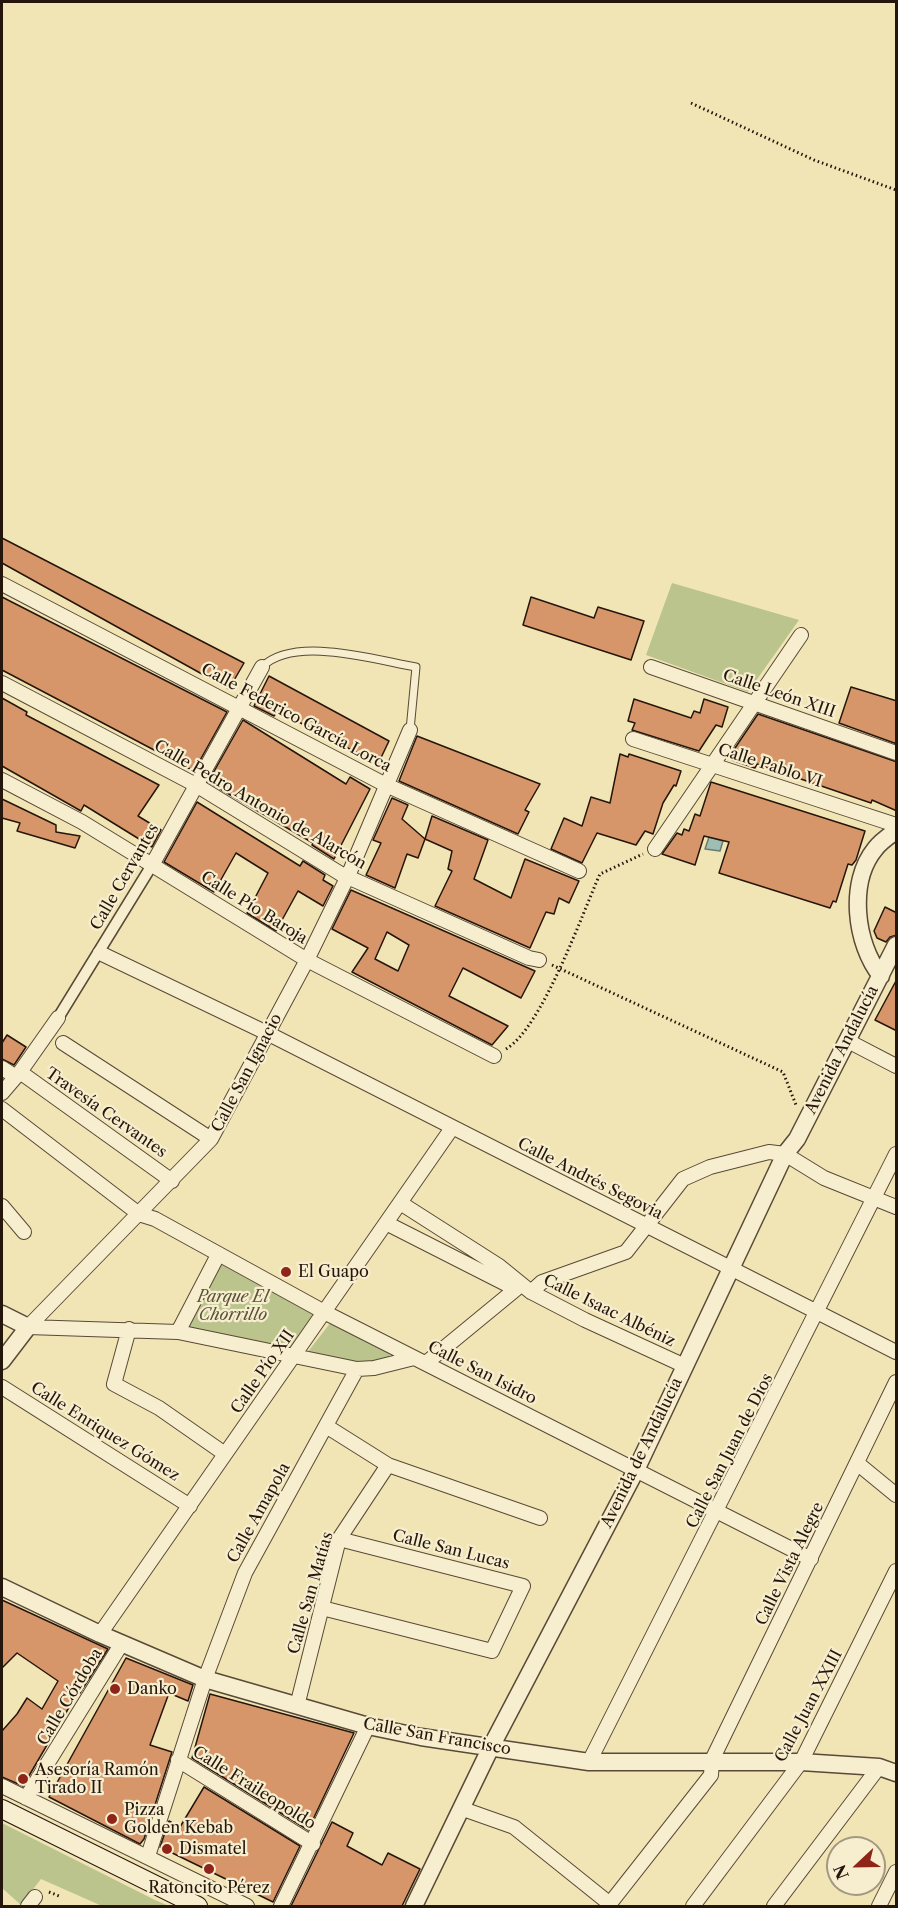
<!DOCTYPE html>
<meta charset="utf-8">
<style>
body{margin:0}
#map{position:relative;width:898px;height:1908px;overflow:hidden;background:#f2e5b5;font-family:"Libre Caslon Text",serif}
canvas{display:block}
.frame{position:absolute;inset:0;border:3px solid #25160c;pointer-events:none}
.north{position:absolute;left:826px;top:1836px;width:60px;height:60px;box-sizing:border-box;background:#f7eecf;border:2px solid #a39881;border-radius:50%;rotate:248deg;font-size:16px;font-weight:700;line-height:24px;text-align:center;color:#25160c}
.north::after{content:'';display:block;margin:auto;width:21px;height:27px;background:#8f2418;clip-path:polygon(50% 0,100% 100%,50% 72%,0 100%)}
</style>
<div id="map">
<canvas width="898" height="1908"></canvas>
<div class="frame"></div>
<div class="north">N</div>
</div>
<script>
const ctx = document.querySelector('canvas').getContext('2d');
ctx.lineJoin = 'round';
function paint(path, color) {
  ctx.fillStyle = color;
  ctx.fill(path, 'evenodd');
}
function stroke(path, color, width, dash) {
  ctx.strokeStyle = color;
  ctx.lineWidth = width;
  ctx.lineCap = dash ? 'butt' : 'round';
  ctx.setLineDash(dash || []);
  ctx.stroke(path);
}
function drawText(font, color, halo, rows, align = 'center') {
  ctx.font = font + ' "Libre Caslon Text",serif';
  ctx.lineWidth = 4.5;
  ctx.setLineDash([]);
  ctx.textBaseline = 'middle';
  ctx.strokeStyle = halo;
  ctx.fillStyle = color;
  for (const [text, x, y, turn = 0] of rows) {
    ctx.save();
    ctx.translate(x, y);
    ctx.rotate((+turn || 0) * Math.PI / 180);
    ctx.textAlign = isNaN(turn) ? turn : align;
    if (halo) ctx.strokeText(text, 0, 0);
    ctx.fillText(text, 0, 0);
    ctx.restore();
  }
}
paint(new Path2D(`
 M672,583L799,620L748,692L646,655Z
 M221,1264L316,1316L291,1350L188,1327Z
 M331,1322L390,1354L389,1359L355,1364L307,1353Z
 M2,1823L155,1900L169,1906H102L41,1879L21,1905L2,1888Z`), '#bbc48d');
const water = new Path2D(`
 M709,837L723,841L720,851L705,849Z`);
paint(water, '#9cbeb3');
stroke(water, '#6c7b70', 1.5);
const building = new Path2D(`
 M2,538L244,663L229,689L2,563Z
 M2,597L227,712L194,771L2,670Z
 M531,597L594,618L598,607L644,621L631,660L523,625Z
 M269,676L389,741L378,764L278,711L274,716L254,706Z
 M851,687L897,701V744L839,723Z
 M2,698L27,712L26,715L159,785L138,816L161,830L152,847L84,805L81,811L2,766Z
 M634,699L691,718L694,711L700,713L704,699L728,707L722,727L716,725L699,751L632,730L635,723L628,721Z
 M758,714L897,762V811L872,800L871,803L757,764L755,768L732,760L735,748Z
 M243,720L346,784L350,777L370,789L334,859L312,845L313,843L208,782Z
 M417,736L540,784L525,810L529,812L518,834L399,781Z
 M620,754L628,757L629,754L681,771L676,786L674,785L663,803L653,834L645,831L636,845L597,833L582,863L551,849L564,818L582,826L591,797L610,803Z
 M711,782L865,831L856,860L852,865L848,864L836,902L833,901L830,908L719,873L729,842L704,836L695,865L662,854L677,833L682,835L684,829L689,831L695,814L700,816Z
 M392,798L408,805L402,819L425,839L418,858L407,854L395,888L366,875L381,843L373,840Z
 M2,799L56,825V832L80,836L75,848L17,831L20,823L2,818Z
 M197,802L300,866L303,861L325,875L323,880L333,886L323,906L298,891L276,931L247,913L268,873L236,853L214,892L164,862Z
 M432,816L488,840L474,879L511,898L525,859L579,881L569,903L559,898L554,914L546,912L530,948L435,906L452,871L448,869L452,851L425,839Z
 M351,890L535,971L521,998L463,968L449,996L508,1026L492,1045L352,972L368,948L332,929ZM387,932L409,945L398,971L375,959Z
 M885,907L897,913V935L890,937L886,942L877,938L874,931Z
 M897,979V1031L875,1020Z
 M7,1035L26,1047L14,1065L2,1059V1043Z
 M2,1600L108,1649L80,1693L78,1692L23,1786L2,1777V1731L17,1714L27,1698L42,1709L58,1681L17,1653L2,1668Z
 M126,1658L193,1685L188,1701L169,1693L150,1745L172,1752L144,1839L140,1844L49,1797Z
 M210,1694L354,1733L308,1830L192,1758Z
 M204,1787L300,1846L273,1902L160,1847L169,1821L180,1827Z
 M332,1822L353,1833L347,1846L382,1865L388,1853L420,1869L402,1906H291Z`);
paint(building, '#d7966a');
stroke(building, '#25160c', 1.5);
const service = new Path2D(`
 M262,667C294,635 375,660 416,667L410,730`);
const pedestrian = new Path2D(`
 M58,1018L152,865`);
const minor = new Path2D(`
 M2,584L386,785L579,871
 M651,667L896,753
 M2,683L196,785L341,874L529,958L539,960
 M633,739L896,825
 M2,780L82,822L307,960L494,1056
 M655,849L801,635
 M152,865L262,667
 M100,953L269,1034L896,1352
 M848,1041L896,1066
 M63,1043L211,1139
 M2,1068L16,1077
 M20,1072L172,1181
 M2,1093L20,1072L58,1018
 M2,1109L139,1214L155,1219L326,1313L811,1559
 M402,1204L499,1266L531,1292L585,1320L685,1366
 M2,1206L24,1232
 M388,1224L516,1289L518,1286
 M531,1292L542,1282L626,1252L683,1179L710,1167L769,1152L785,1154L824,1178L896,1207
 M28,1327L211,1139L307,960L348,876L410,730
 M28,1327L178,1332L357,1369L374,1368L414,1358
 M129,1329L114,1384L159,1408L225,1454
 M178,1332L218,1255
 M426,1363L516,1289
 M2,1387L190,1506
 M326,1426L388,1465L540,1518
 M857,1463L896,1495
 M322,1608L492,1651L523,1586L339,1539
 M100,1634L452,1128
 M297,1706L339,1539L388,1465
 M178,1760L313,1844
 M589,1762L896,1154
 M2,1786L247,1906
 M26,1798L122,1643
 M463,1809L514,1827L610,1904
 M148,1856L205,1679L245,1573L357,1369
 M28,1906L35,1897
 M281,1906L368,1726
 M608,1906L711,1775L712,1760L896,1382
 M693,1906L801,1762L896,1571
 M774,1906L879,1767
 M879,1906L896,1872`);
const tertiary = new Path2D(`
 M881,976C855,944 848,882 875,849C881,841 889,836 896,831
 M2,1314L28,1327L2,1361
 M2,1587L100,1634L205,1679L368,1726L421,1737L589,1762H801L879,1767L896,1773
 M414,1906L491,1747L636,1470L785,1154L797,1139L896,945`);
const secondary = new Path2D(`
 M2,1809L198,1906`);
stroke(service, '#584a36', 9);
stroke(pedestrian, '#584a36', 13);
stroke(minor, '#584a36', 16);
stroke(tertiary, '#584a36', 19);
stroke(secondary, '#25160c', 20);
stroke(new Path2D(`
 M691,103L814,160L896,190
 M552,965L783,1072L796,1105
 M506,1049C542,1028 582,914 600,874L643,854
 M49,1892L59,1896`), '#25160c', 3, [1.5, 3]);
stroke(service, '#f7eecf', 7);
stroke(pedestrian, '#f7eecf', 10);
stroke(minor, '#f7eecf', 14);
stroke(tertiary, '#f7eecf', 16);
stroke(secondary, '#f7eecf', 18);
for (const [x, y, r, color] of [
 [286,1272,6,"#8f2418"],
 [115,1689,6,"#8f2418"],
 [23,1779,6,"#8f2418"],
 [112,1819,6,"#8f2418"],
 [167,1849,6,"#8f2418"],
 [209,1869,6,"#8f2418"]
]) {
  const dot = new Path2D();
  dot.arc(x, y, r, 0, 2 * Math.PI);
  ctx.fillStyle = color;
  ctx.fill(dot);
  stroke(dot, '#f7eecf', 2);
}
drawText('16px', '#25160c', '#f7eecf', [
 ["Calle León XIII",779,694,19],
 ["Calle Federico García Lorca",296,718,28],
 ["Calle Pablo VI",770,766,18],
 ["Calle Pedro Antonio de Alarcón",260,805,30],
 ["Calle Cervantes",125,877,-60],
 ["Calle Pío Baroja",254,908,32],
 ["Avenida Andalucía",842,1050,-63],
 ["Calle San Ignacio",247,1073,-62],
 ["Travesía Cervantes",106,1113,35],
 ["Calle Andrés Segovia",590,1179,27],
 ["Calle Isaac Albéniz",609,1311,26],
 ["Calle Pío XII",263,1372,-55],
 ["Calle San Isidro",482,1373,27],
 ["Calle Enriquez Gómez",105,1432,32],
 ["Calle San Juan de Dios",730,1451,-63],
 ["Avenida de Andalucía",642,1453,-64],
 ["Calle Amapola",259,1513,-61],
 ["Calle San Lucas",451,1550,14],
 ["Calle Vista Alegre",790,1564,-64],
 ["Calle San Matías",311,1593,-74],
 ["Calle Córdoba",70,1697,-59],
 ["Calle Juan XXIII",809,1706,-62],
 ["Calle San Francisco",437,1737,10],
 ["Calle Fraileopoldo",254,1788,32]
]);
drawText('16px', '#25160c', '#f7eecf', [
 ["El Guapo",298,1272],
 ["Danko",127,1689],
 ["Asesoría Ramón",35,1770],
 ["Tirado II",35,1788],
 ["Pizza",124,1810],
 ["Golden Kebab",124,1828],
 ["Dismatel",179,1849],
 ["Ratoncito Pérez",209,1888,"center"]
], 'left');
drawText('italic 16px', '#5a5339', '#f7eecf', [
 ["Parque El",233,1297],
 ["Chorrillo",233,1315]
]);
</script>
